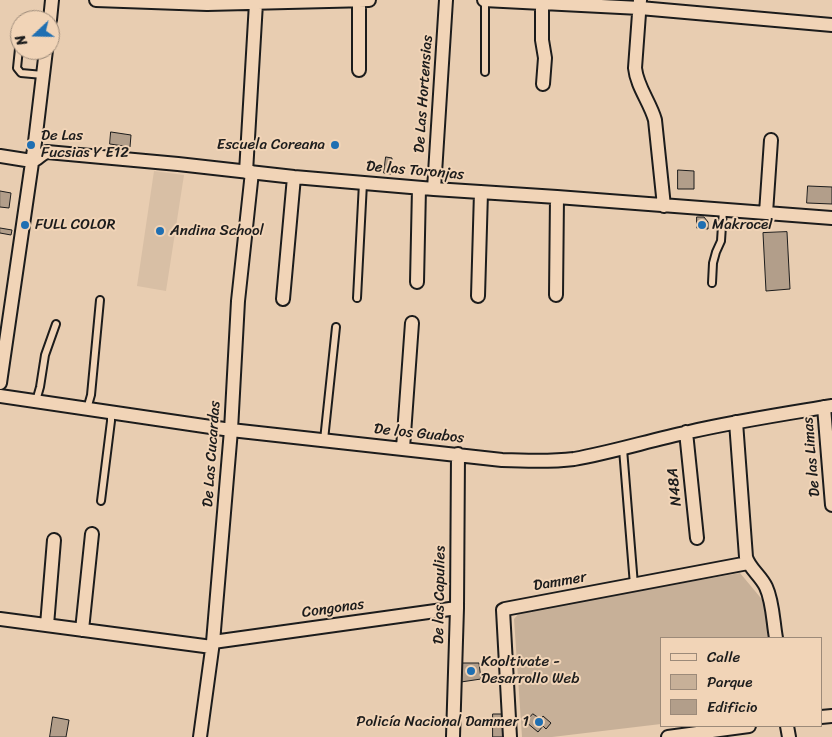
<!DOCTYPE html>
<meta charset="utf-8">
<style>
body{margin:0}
#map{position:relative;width:832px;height:737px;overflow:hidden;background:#e8cdb1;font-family:Sriracha,sans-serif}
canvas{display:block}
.legend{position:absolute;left:660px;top:637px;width:162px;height:90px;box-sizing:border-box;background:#f1d4b7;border:1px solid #9c8a79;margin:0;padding:6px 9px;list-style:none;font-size:15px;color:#1c1c1c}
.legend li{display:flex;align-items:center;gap:10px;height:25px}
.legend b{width:25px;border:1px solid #9c8a79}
.north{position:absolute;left:10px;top:10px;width:50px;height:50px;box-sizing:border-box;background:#f1d4b7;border:1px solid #9c8a79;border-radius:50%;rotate:249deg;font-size:14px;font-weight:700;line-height:20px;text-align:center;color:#1c1c1c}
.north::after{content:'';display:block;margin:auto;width:18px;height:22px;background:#1f6fb2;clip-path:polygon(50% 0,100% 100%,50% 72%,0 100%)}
</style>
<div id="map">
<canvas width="832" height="737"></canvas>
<ul class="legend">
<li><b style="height:6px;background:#f1d4b7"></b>Calle</li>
<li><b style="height:14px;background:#c7b098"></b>Parque</li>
<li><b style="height:14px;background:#b29e8a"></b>Edificio</li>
</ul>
<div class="north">N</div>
</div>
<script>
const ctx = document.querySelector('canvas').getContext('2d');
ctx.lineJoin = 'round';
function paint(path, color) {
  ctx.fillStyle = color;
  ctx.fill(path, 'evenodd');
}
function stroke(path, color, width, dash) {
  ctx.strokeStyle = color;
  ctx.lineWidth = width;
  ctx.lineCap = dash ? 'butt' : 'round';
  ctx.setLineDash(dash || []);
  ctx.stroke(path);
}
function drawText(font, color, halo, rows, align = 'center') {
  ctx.font = font + ' Sriracha,sans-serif';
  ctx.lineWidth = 4;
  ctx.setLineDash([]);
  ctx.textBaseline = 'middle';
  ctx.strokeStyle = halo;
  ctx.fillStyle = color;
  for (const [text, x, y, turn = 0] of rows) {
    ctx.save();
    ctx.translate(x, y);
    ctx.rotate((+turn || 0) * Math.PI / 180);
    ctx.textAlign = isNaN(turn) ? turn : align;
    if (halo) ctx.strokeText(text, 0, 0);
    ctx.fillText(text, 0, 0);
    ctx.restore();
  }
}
paint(new Path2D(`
 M154,171L184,175L166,291L137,286Z`), '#d8bfa5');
paint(new Path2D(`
 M740,573L765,603L768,638H661V724L552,737H522L514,619L520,612Z`), '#c7b098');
const building = new Path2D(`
 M111,132L131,135L130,147L110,144Z
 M386,157L392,158L391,174L384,173Z
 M678,170L694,171V189H678Z
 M808,186L832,187V204L807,203Z
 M0,191L11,193L9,208L0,207Z
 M697,217H704L708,222V229L697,228Z
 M0,228L12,230L11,235L0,233Z
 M787,232L790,289L766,291L763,233Z
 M460,663H479L481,679L461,682Z
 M493,714H503L504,737H493Z
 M533,714L539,718L540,717L542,718L543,716L551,723L546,729L543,726L538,732L526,722Z
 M53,717L69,720L66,737H50Z`);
paint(building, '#b29e8a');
stroke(building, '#1c1c1c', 1);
const lane = new Path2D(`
 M20,39L17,68L21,73L43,75
 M485,72V0
 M712,283L713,263L716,252L721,241L723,210
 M357,298L363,183
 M36,401L40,387L45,355L56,324
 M87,409L91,395L100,300
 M324,440L336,327
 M623,449L634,585
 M101,501L111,421V412`);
const street = new Path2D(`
 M96,0L207,4L369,0
 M359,0V70
 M484,0L640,8L832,25
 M640,0L635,68C637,87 650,102 655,120L664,206
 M542,3V40L545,58L543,84
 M50,20L52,0
 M0,156L32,161C38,160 40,154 47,152L178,164L294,177L434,189L557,197L832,218
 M246,172L256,3
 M434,189L446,0
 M766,213L771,140
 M417,282L419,188
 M556,295L557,197
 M478,296L481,192
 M283,299L294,177
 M0,383L35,142L46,50
 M0,396L231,430L502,460C526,461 550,462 574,459C613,452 651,440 689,432C737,421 784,414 832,406
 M824,407L832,505
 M736,422L746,557C749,568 761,576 766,587C773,602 773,622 776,638
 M686,432L697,538
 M403,448L412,323
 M0,619L212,647
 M47,625L54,540
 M82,630L92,534
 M213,642L457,608
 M821,717L832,716
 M787,726L789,737
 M200,737L213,642L231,430L238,301L252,172
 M453,737L457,608L458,454
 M510,737L503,610L505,609L748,563
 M668,737L749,726`);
stroke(lane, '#1c1c1c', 10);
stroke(street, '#1c1c1c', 16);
stroke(lane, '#f1d4b7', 6);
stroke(street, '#f1d4b7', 12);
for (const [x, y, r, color] of [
 [31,145,5,"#1f6fb2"],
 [335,145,5,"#1f6fb2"],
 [25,225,5,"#1f6fb2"],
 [702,225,5,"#1f6fb2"],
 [160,231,5,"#1f6fb2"],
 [471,671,5,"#1f6fb2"],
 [539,722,5,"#1f6fb2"]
]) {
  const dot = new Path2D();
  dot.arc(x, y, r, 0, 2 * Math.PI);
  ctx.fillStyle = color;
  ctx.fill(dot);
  stroke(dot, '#f1d4b7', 2);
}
drawText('15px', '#1c1c1c', '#f1d4b7', [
 ["De Las Hortensias",424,94,-86],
 ["De las Toronjas",415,171,5],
 ["De los Guabos",419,434,6],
 ["De Las Cucardas",212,454,-86],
 ["De las Limas",812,457,-95],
 ["N48A",675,487,-96],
 ["Dammer",560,582,-10],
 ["De las Capulies",440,595,-89],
 ["Congonas",333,609,-8]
]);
drawText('15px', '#1c1c1c', '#f1d4b7', [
 ["De Las",41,136],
 ["Fucsias Y E12",41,153],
 ["Escuela Coreana",325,145,"right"],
 ["FULL COLOR",35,225],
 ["Makrocel",712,225],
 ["Andina School",170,231],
 ["Kooltivate -",481,662],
 ["Desarrollo Web",481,679],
 ["Policía Nacional Dammer 1",529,722,"right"]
], 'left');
</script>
